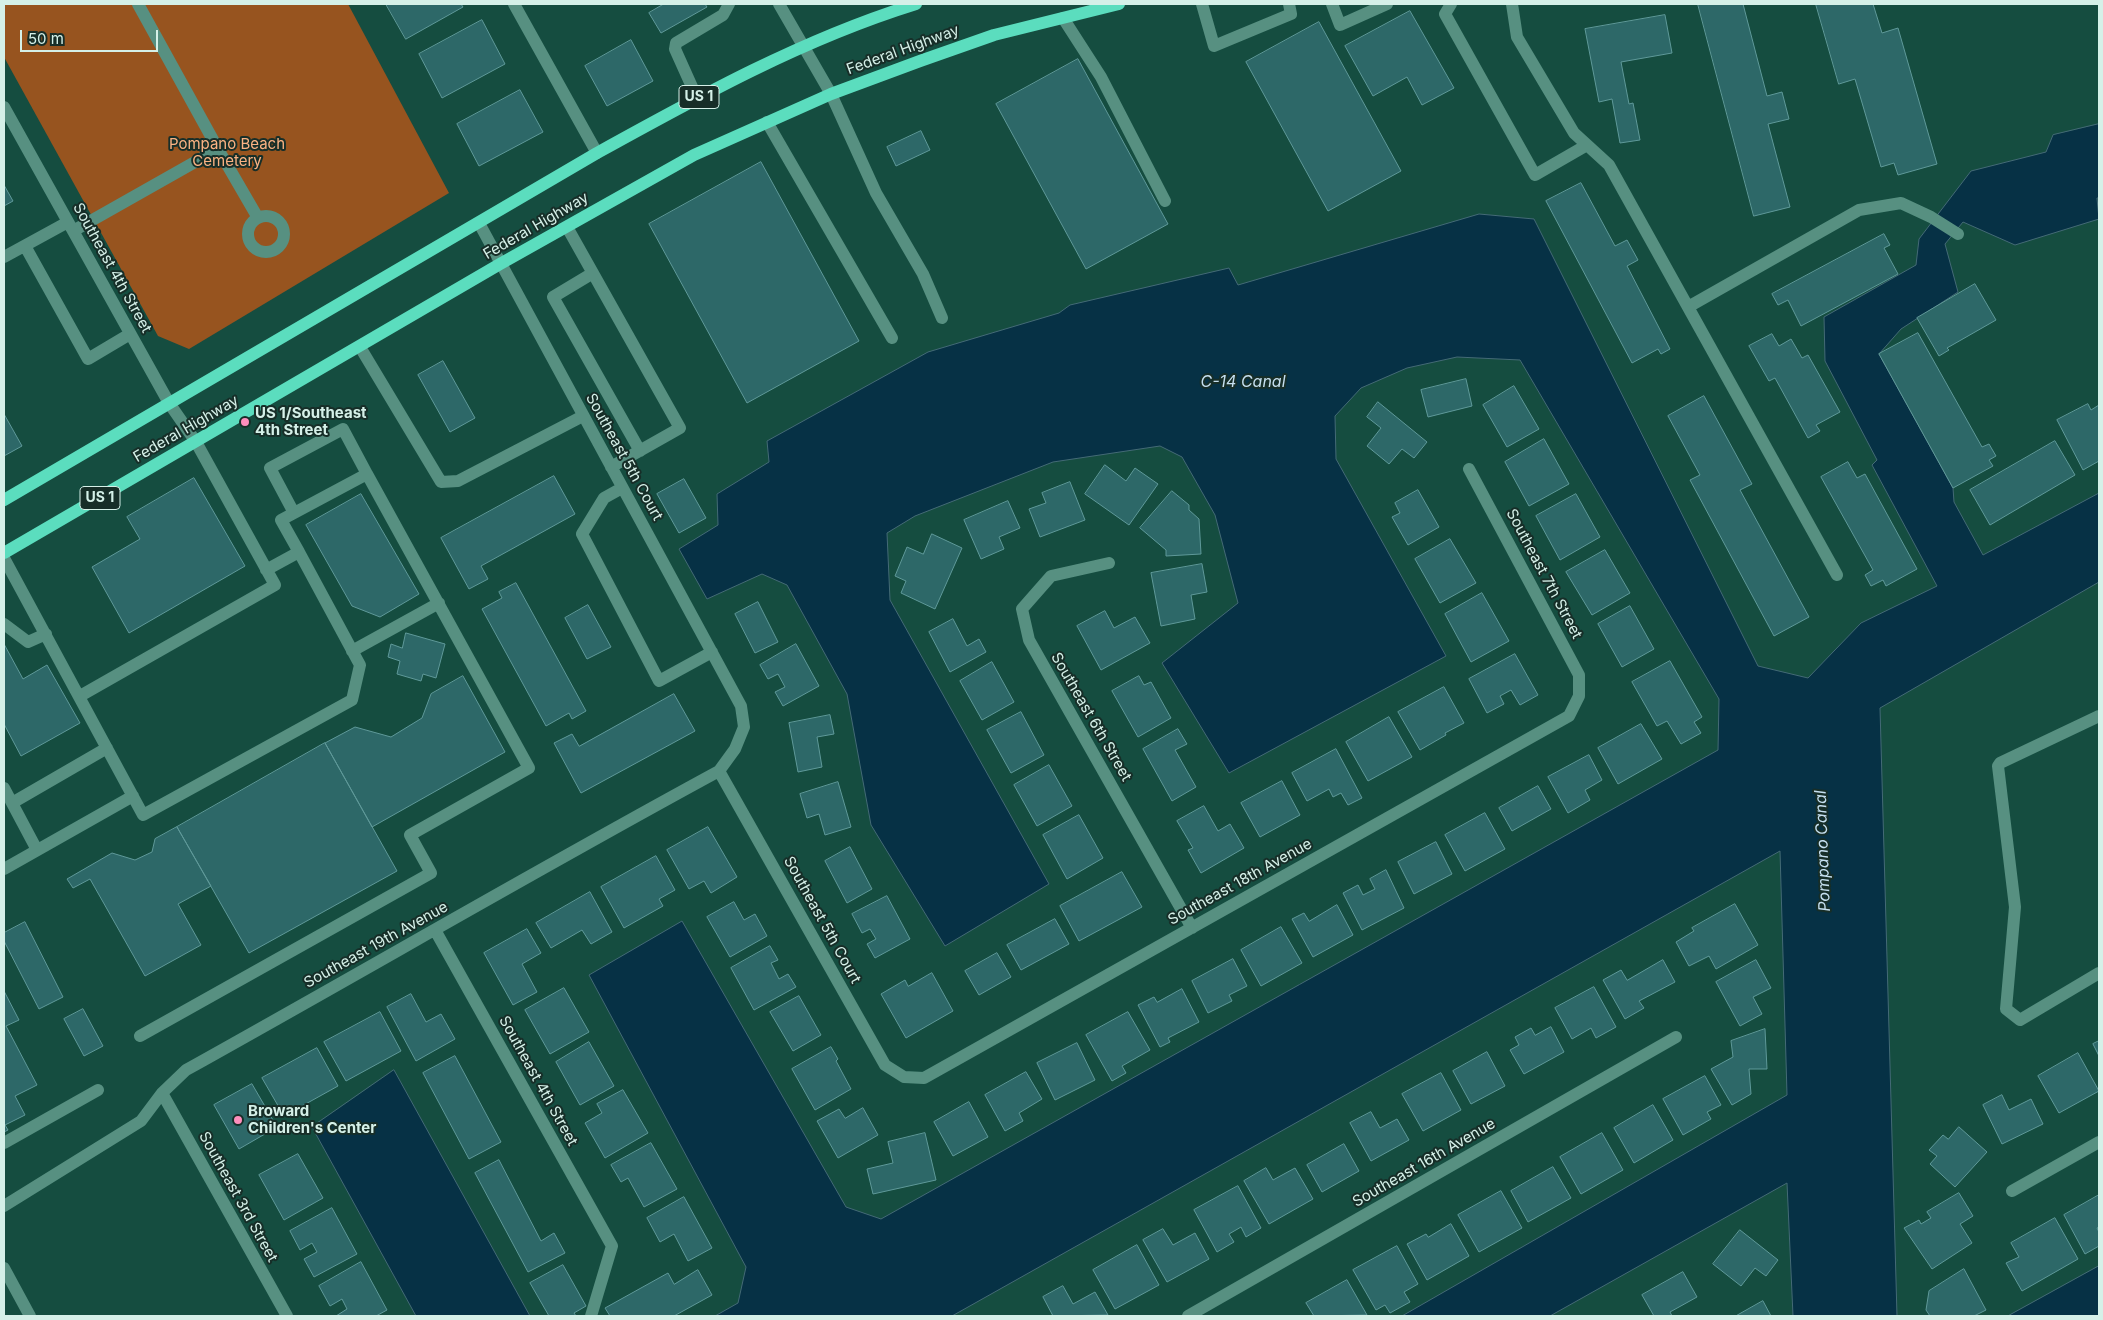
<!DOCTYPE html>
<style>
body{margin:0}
#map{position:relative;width:2103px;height:1320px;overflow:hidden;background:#154d40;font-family:Inter,sans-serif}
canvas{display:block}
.frame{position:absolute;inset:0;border:5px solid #d5f0e8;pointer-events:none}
.scale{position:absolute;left:20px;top:30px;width:138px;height:22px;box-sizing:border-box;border:2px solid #d5f0e8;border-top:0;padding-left:6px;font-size:15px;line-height:18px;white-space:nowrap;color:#d5f0e8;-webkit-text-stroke:4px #172e28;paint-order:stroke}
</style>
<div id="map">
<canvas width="2103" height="1320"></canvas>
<div class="frame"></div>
<div class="scale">50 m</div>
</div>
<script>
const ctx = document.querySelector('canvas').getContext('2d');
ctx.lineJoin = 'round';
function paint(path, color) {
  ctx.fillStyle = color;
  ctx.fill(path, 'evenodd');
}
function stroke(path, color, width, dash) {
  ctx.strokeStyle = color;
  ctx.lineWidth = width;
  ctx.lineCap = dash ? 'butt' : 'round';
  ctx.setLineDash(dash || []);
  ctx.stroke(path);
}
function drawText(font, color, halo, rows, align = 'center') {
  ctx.font = font + ' Inter,sans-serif';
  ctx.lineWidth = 4;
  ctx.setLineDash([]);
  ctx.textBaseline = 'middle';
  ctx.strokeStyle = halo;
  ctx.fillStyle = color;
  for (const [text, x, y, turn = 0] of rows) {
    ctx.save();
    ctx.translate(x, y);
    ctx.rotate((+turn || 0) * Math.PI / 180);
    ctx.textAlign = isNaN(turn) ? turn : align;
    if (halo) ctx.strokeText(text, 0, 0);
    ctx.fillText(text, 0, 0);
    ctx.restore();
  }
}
paint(new Path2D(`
 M4,4H348L449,193L189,349L158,336L4,57Z`), '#97541f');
const water = new Path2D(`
 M2099,124V198H2097L2099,219L2015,245L1963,222L1945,244L1958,292L1901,329L1879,354L1953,488L1954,502L1983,555L2099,493V582L1880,708L1897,1316H1793L1787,1183L1550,1316H1402L1787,1095L1780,851L952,1316H715L738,1303L746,1267L589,975L682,921L846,1207L881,1219L1718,750L1719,699L1520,360L1457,357L1407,368L1361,388L1335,416L1336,459L1446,656L1229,773L1162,663L1238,603L1215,515L1182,457L1160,446L1053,462L915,516L887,533L890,600L1049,884L945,946L871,825L847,694L787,585L762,574L707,599L679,549L718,525L717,494L769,462L767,441L928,352L1059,313L1070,305L1229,268L1238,285L1479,214L1534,219L1758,666L1808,678L1861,623L1937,586L1872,465L1877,460L1825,361L1824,317L1916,265L1919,239L1971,171L2046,152L2053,135Z
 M394,1070L530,1316H416L312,1127Z
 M2099,1266V1316H2008Z`);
paint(water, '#063145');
stroke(water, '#446a76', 1);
const building = new Path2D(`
 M386,4H461L463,7L406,39Z
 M664,4H705L707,7L661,33L649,13Z
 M1698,4H1743L1767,96L1782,92L1789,119L1768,124L1790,207L1754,216Z
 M1816,4H1873L1882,33L1898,28L1937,164L1898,175L1894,163L1881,167L1855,79L1839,84Z
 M1410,11L1454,88L1422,105L1407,77L1373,96L1345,46Z
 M1665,15L1672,53L1621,62L1629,104L1633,103L1640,140L1620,143L1612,99L1599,102L1585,29Z
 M482,20L505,64L442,98L419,54Z
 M1319,22L1401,171L1328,211L1246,62Z
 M631,40L653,81L607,106L585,66Z
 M1078,59L1168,224L1086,269L996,104Z
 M520,90L543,132L479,166L457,124Z
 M921,131L930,150L896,166L887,147Z
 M761,162L859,341L747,403L649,224Z
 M1581,183L1615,246L1627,240L1638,260L1627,266L1670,349L1661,354L1658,349L1632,363L1546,201Z
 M4,185L13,201L4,206Z
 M1884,234L1890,245L1884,248L1898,274L1801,326L1788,300L1778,305L1772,294Z
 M1975,284L1996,320L1947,348L1949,350L1939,356L1917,318Z
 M1918,333L1982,447L1989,444L1996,456L1989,460L1993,466L1953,488L1879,354Z
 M1772,334L1779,346L1791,339L1802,358L1808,355L1840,412L1816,425L1820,431L1808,438L1775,378L1769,381L1749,346Z
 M443,361L475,418L450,432L418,375Z
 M1466,379L1472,406L1428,417L1421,390Z
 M1514,386L1539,429L1507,447L1483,405Z
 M1704,396L1752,484L1740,490L1809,617L1774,636L1690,480L1700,475L1668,416Z
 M1378,402L1427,442L1414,458L1402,449L1389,464L1367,446L1381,428L1367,417Z
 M2088,404L2091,410L2099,405V461L2083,470L2057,420Z
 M4,414L22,446L4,456Z
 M1544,439L1569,484L1529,506L1505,462Z
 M2055,441L2075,475L1990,525L1970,490Z
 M1848,462L1857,478L1865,474L1917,569L1886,586L1883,580L1871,586L1865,575L1873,570L1821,477Z
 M1105,465L1126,481L1135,468L1158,484L1129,525L1085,494Z
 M554,476L575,514L481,566L488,579L469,589L441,538Z
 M194,478L245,566L129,633L92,567L140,539L127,517Z
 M684,479L706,518L679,533L657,494Z
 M1070,482L1085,520L1040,537L1029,509L1046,503L1042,493Z
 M1418,490L1439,527L1408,545L1392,517L1400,513L1395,503Z
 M1172,491L1189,505V510L1199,519L1201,554L1166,556V550L1140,528Z
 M361,494L419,594L380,617L352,606L306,525Z
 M1576,494L1600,537L1560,560L1536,516Z
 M1008,501L1020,528L999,537L1004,549L981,559L964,520Z
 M932,534L962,548L935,609L901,593L906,581L895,576L907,547L923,554Z
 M1450,539L1476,583L1440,603L1415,559Z
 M1605,550L1630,593L1592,615L1566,572Z
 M1202,564L1207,592L1191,595L1195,619L1161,626L1151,573Z
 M516,583L586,711L572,719L569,713L546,726L482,609L502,598L499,592Z
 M1482,593L1509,641L1471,662L1445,614Z
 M758,602L778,642L755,653L735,614Z
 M588,605L611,647L587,659L565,618Z
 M1630,606L1654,649L1622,667L1598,624Z
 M1105,611L1114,628L1135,617L1150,643L1101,670L1077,626Z
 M953,619L967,646L979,639L986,652L950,672L929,632Z
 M406,633L445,644L436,678L423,674L421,681L397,674L400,661L388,657L391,644L402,648Z
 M4,644L23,679L47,665L80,723L21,756L4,724Z
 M796,644L819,686L783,706L775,692L785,687L778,674L768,679L760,665Z
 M1515,654L1538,695L1520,705L1511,690L1500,696L1504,704L1487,713L1469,679Z
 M1670,661L1702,717L1694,722L1701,733L1681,744L1667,721L1657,726L1632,682Z
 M992,662L1014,702L982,720L960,681Z
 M463,676L505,752L372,827L325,743L355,727L391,737L422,718L431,694Z
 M1139,676L1144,685L1151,682L1171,718L1138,737L1112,691Z
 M1444,687L1464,723L1445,733L1446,735L1420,750L1398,712Z
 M674,694L695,731L581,793L554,743L572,734L579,746Z
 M1021,712L1044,755L1011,773L987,730Z
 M830,715L834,734L817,737L822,767L798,772L789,723Z
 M1389,717L1412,757L1368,781L1346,742Z
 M1641,724L1662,759L1618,784L1598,748Z
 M1178,729L1187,744L1175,750L1196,787L1172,801L1143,749Z
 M325,743L397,871L249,953L177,827Z
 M1336,749L1362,798L1348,805L1341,793L1333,797L1329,789L1307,801L1292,773Z
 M1589,755L1602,780L1585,790L1590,800L1568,813L1548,777Z
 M1049,765L1072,806L1037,826L1014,785Z
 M1282,781L1300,815L1260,837L1241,803Z
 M838,782L851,827L825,835L819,814L807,818L800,794Z
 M1538,786L1551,809L1512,831L1499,808Z
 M1204,806L1218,831L1230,824L1244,848L1201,873L1188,850L1193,848L1177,821Z
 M1485,813L1505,849L1465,871L1445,835Z
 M1079,815L1103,858L1067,879L1043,835Z
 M177,827L211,886L178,904L201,945L145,976L90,879L73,888L67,879L112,853L135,860L152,852L155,839Z
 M708,827L737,877L711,893L704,881L689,889L667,850Z
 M1436,842L1452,874L1414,894L1398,862Z
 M850,847L872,889L847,903L825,861Z
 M656,856L675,890L659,899L663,906L624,928L601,887Z
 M1386,870L1404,908L1362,930L1343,893L1358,885L1363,895L1375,889L1370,879Z
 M1122,872L1142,907L1079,941L1060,906Z
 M590,892L612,932L591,944L582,930L551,948L536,923Z
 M887,896L910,939L875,958L867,944L876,939L870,929L862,933L852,914Z
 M734,902L744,920L755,914L767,936L730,957L707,917Z
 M1735,904L1758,945L1716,969L1709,956L1689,966L1676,942L1694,931L1692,928Z
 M1337,905L1353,935L1313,957L1292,919L1304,913L1309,921Z
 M1055,919L1069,944L1021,970L1007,945Z
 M25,922L63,997L39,1009L4,941V933Z
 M1281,927L1302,963L1261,986L1241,950Z
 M527,929L541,953L522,964L537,992L513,1005L484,953Z
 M770,946L778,960L771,963L779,979L788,974L796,987L754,1010L731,968Z
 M997,953L1011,977L979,995L965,971Z
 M1233,959L1247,986L1229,995L1232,1001L1208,1013L1192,981Z
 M1663,960L1675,982L1639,1001L1644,1008L1625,1019L1603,980L1621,970L1627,980Z
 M1756,960L1771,988L1753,997L1762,1014L1740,1026L1716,982Z
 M932,973L953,1011L906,1038L881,994L905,980L908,986Z
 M1594,987L1616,1027L1596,1038L1591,1028L1572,1039L1555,1008Z
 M564,988L589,1032L550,1054L525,1010Z
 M1182,989L1199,1022L1168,1038L1170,1042L1160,1047L1138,1005L1154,997L1157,1002Z
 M4,991L19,1020L6,1026L37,1085L15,1096L25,1115L5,1125L8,1130L4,1132Z
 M411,994L426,1022L441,1014L455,1039L416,1061L387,1007Z
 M799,996L821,1035L793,1051L770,1012Z
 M83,1009L103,1046L84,1056L64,1019Z
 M380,1012L401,1051L346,1081L324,1042Z
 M1128,1012L1150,1050L1122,1066L1126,1073L1112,1081L1086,1035Z
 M1551,1027L1564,1052L1524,1074L1510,1050L1519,1045L1515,1037L1531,1028L1535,1035Z
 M1765,1029L1767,1069H1749L1751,1094L1732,1105L1711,1069L1733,1057L1731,1041Z
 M2099,1041V1056L2093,1044Z
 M589,1042L614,1086L580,1105L556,1062Z
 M1077,1043L1095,1080L1055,1100L1037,1063Z
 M831,1047L838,1059L836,1061L851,1089L815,1110L792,1069Z
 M317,1048L338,1086L284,1116L262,1078Z
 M1487,1052L1505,1086L1471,1104L1453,1071Z
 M2078,1053L2099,1091L2059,1113L2038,1076Z
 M455,1056L501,1142L469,1159L423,1073Z
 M1026,1072L1042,1099L1019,1113L1023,1121L1005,1131L985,1095Z
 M1441,1073L1461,1110L1423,1131L1402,1094Z
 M1705,1076L1721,1105L1707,1112L1711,1119L1683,1135L1663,1099Z
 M252,1084L277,1127L239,1149L214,1105Z
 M623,1090L648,1133L605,1158L585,1123L602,1113L597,1104Z
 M2002,1095L2009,1110L2031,1099L2043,1124L2002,1144L1983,1105Z
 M969,1102L988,1137L953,1156L934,1122Z
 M1653,1105L1673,1140L1634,1163L1614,1128Z
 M863,1108L878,1135L838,1158L817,1121L839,1109L845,1118Z
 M1371,1112L1380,1128L1397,1119L1409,1140L1371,1161L1350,1123Z
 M1959,1127L1987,1152L1955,1187L1930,1164L1937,1156L1929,1150L1943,1135L1948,1139Z
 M925,1133L936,1180L873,1194L867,1169L893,1163L888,1142Z
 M1602,1133L1623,1170L1581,1194L1560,1157Z
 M651,1143L677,1189L644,1207L628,1178L621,1182L611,1165Z
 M1344,1144L1359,1171L1322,1192L1307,1165Z
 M298,1154L323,1198L284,1220L259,1175Z
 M499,1160L541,1241L554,1233L565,1253L528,1272L475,1173Z
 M1553,1167L1571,1198L1528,1222L1511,1191Z
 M1266,1168L1273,1180L1295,1168L1313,1199L1269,1224L1244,1181Z
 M1238,1186L1261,1228L1246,1237L1241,1227L1229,1234L1234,1242L1217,1252L1194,1210Z
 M1501,1191L1522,1228L1479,1252L1458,1215Z
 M1959,1193L1973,1216L1960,1224L1972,1243L1932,1269L1904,1228L1919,1220L1921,1224L1931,1218L1927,1212Z
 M2099,1195V1227L2097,1228L2099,1232V1246L2085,1254L2064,1215Z
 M684,1197L712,1248L688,1261L674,1234L660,1242L647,1218Z
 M332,1208L357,1254L314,1277L304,1259L317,1252L312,1243L300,1250L290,1231Z
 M2055,1218L2078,1259L2022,1291L2006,1263L2019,1257L2011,1243Z
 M1451,1224L1469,1256L1427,1280L1407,1244L1426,1234L1428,1237Z
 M1163,1229L1173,1245L1195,1233L1209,1259L1167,1282L1143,1240Z
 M1740,1230L1778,1260L1766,1276L1755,1268L1741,1286L1713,1264Z
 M1137,1245L1159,1285L1115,1309L1093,1270Z
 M1397,1246L1418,1284L1404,1292L1410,1302L1390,1313L1385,1305L1376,1310L1353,1270Z
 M361,1262L387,1310L376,1316H336L347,1309L342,1299L330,1306L319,1286Z
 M563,1265L586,1306L574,1313L576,1316H549L530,1283Z
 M1964,1269L1986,1310L1974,1316H1930L1926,1310L1929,1291Z
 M698,1270L712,1295L674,1316H610L605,1308L668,1273L674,1284Z
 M1683,1272L1697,1297L1670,1312L1672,1316H1654L1642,1295Z
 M1347,1280L1367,1315L1314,1316L1306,1303Z
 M1063,1286L1073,1304L1095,1292L1108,1315L1053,1316L1043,1297Z
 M1763,1301L1771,1316H1736Z`);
paint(building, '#2d6868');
stroke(building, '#5f9999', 1);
stroke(new Path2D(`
 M514,4L597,153
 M779,4L831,94L876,193L923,274L942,318
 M1202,4L1214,46L1291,14L1289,4
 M1332,4L1340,25L1387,4
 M1451,4L1445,14L1535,175L1587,145
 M1512,4L1517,37L1574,133L1609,165L1837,575
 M1063,18L1101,77L1165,201
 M697,98L675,49L676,43L723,15L729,4
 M4,107L169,403L196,442L275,585L80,696
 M767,122L892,338
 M218,149L258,218
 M248 234a18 18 0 1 1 36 0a18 18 0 1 1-36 0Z
 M567,227L680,428L611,467
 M73,231L218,149L138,4
 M25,246L88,359L130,334
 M4,257L68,222
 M593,273L553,297L640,451
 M1688,307L1859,210L1901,203L1931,217L1958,234
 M360,347L441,482L458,481L583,416
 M622,488L604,498L582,534L659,681L712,652
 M294,513L270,468L343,429L367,474
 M4,558L143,815L352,700L360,665L299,552L266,570
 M1109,563L1051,576L1022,609L1029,640L1192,928
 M4,624L28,642L46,634
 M352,651L439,603
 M2099,716L2000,763L1998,766L2015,907L2006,1009L2020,1020L2099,973
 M719,771L885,1065L904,1077L924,1078L1569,716L1579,696V675L1469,469
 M4,788L12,803
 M37,850L12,803L107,748
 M4,869L133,796
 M435,930L612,1246L591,1316
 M140,1036L431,873L410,835L529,768L367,474L281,520L299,552
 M162,1093L287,1316
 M4,1143L98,1090
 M2012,1191L2099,1142
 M4,1206L141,1121L162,1093L186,1070C364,971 540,868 719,771L735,749L744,727L741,706L479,223
 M4,1268L30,1316
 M1188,1316L1676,1037`), '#579081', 12);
stroke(new Path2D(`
 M4,500L597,153C700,96 803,39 916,4
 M4,553L500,264L694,155L831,94L920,61L994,35L1119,4`), '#5bddbe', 12);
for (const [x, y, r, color] of [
 [245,422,5,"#fe8ebc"],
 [238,1120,5,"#fe8ebc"]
]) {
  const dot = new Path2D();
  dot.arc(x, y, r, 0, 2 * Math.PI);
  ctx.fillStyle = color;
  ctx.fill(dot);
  stroke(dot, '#172e28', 2);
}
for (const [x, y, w] of [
 [699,97,40],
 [100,498,40]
]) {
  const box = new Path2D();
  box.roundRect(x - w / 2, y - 11.5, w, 23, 4);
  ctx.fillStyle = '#172e28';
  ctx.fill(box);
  stroke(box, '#d5f0e8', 1);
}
drawText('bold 14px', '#d5f0e8', null, [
 ["US 1",699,97],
 ["US 1",100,498]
]);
drawText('15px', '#d5f0e8', '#172e28', [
 ["Federal Highway",903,50,-20],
 ["Federal Highway",536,226,-30],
 ["Southeast 4th Street",112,268,61],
 ["Federal Highway",186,429,-30],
 ["Southeast 5th Court",624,457,61],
 ["Southeast 7th Street",1544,574,62],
 ["Southeast 6th Street",1091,717,60],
 ["Southeast 18th Avenue",1240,882,-29],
 ["Southeast 5th Court",822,920,61],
 ["Southeast 19th Avenue",376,945,-29],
 ["Southeast 4th Street",538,1081,61],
 ["Southeast 16th Avenue",1424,1163,-30],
 ["Southeast 3rd Street",238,1197,61]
]);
drawText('15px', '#fbb383', '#172e28', [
 ["Pompano Beach",227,144],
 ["Cemetery",227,161]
]);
drawText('bold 15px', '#d5f0e8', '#172e28', [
 ["US 1/Southeast",255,413],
 ["4th Street",255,430],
 ["Broward",248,1111],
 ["Children's Center",248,1128]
], 'left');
drawText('italic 16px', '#c5dfef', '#172e28', [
 ["C-14 Canal",1243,382],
 ["Pompano Canal",1823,851,-92]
]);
</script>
